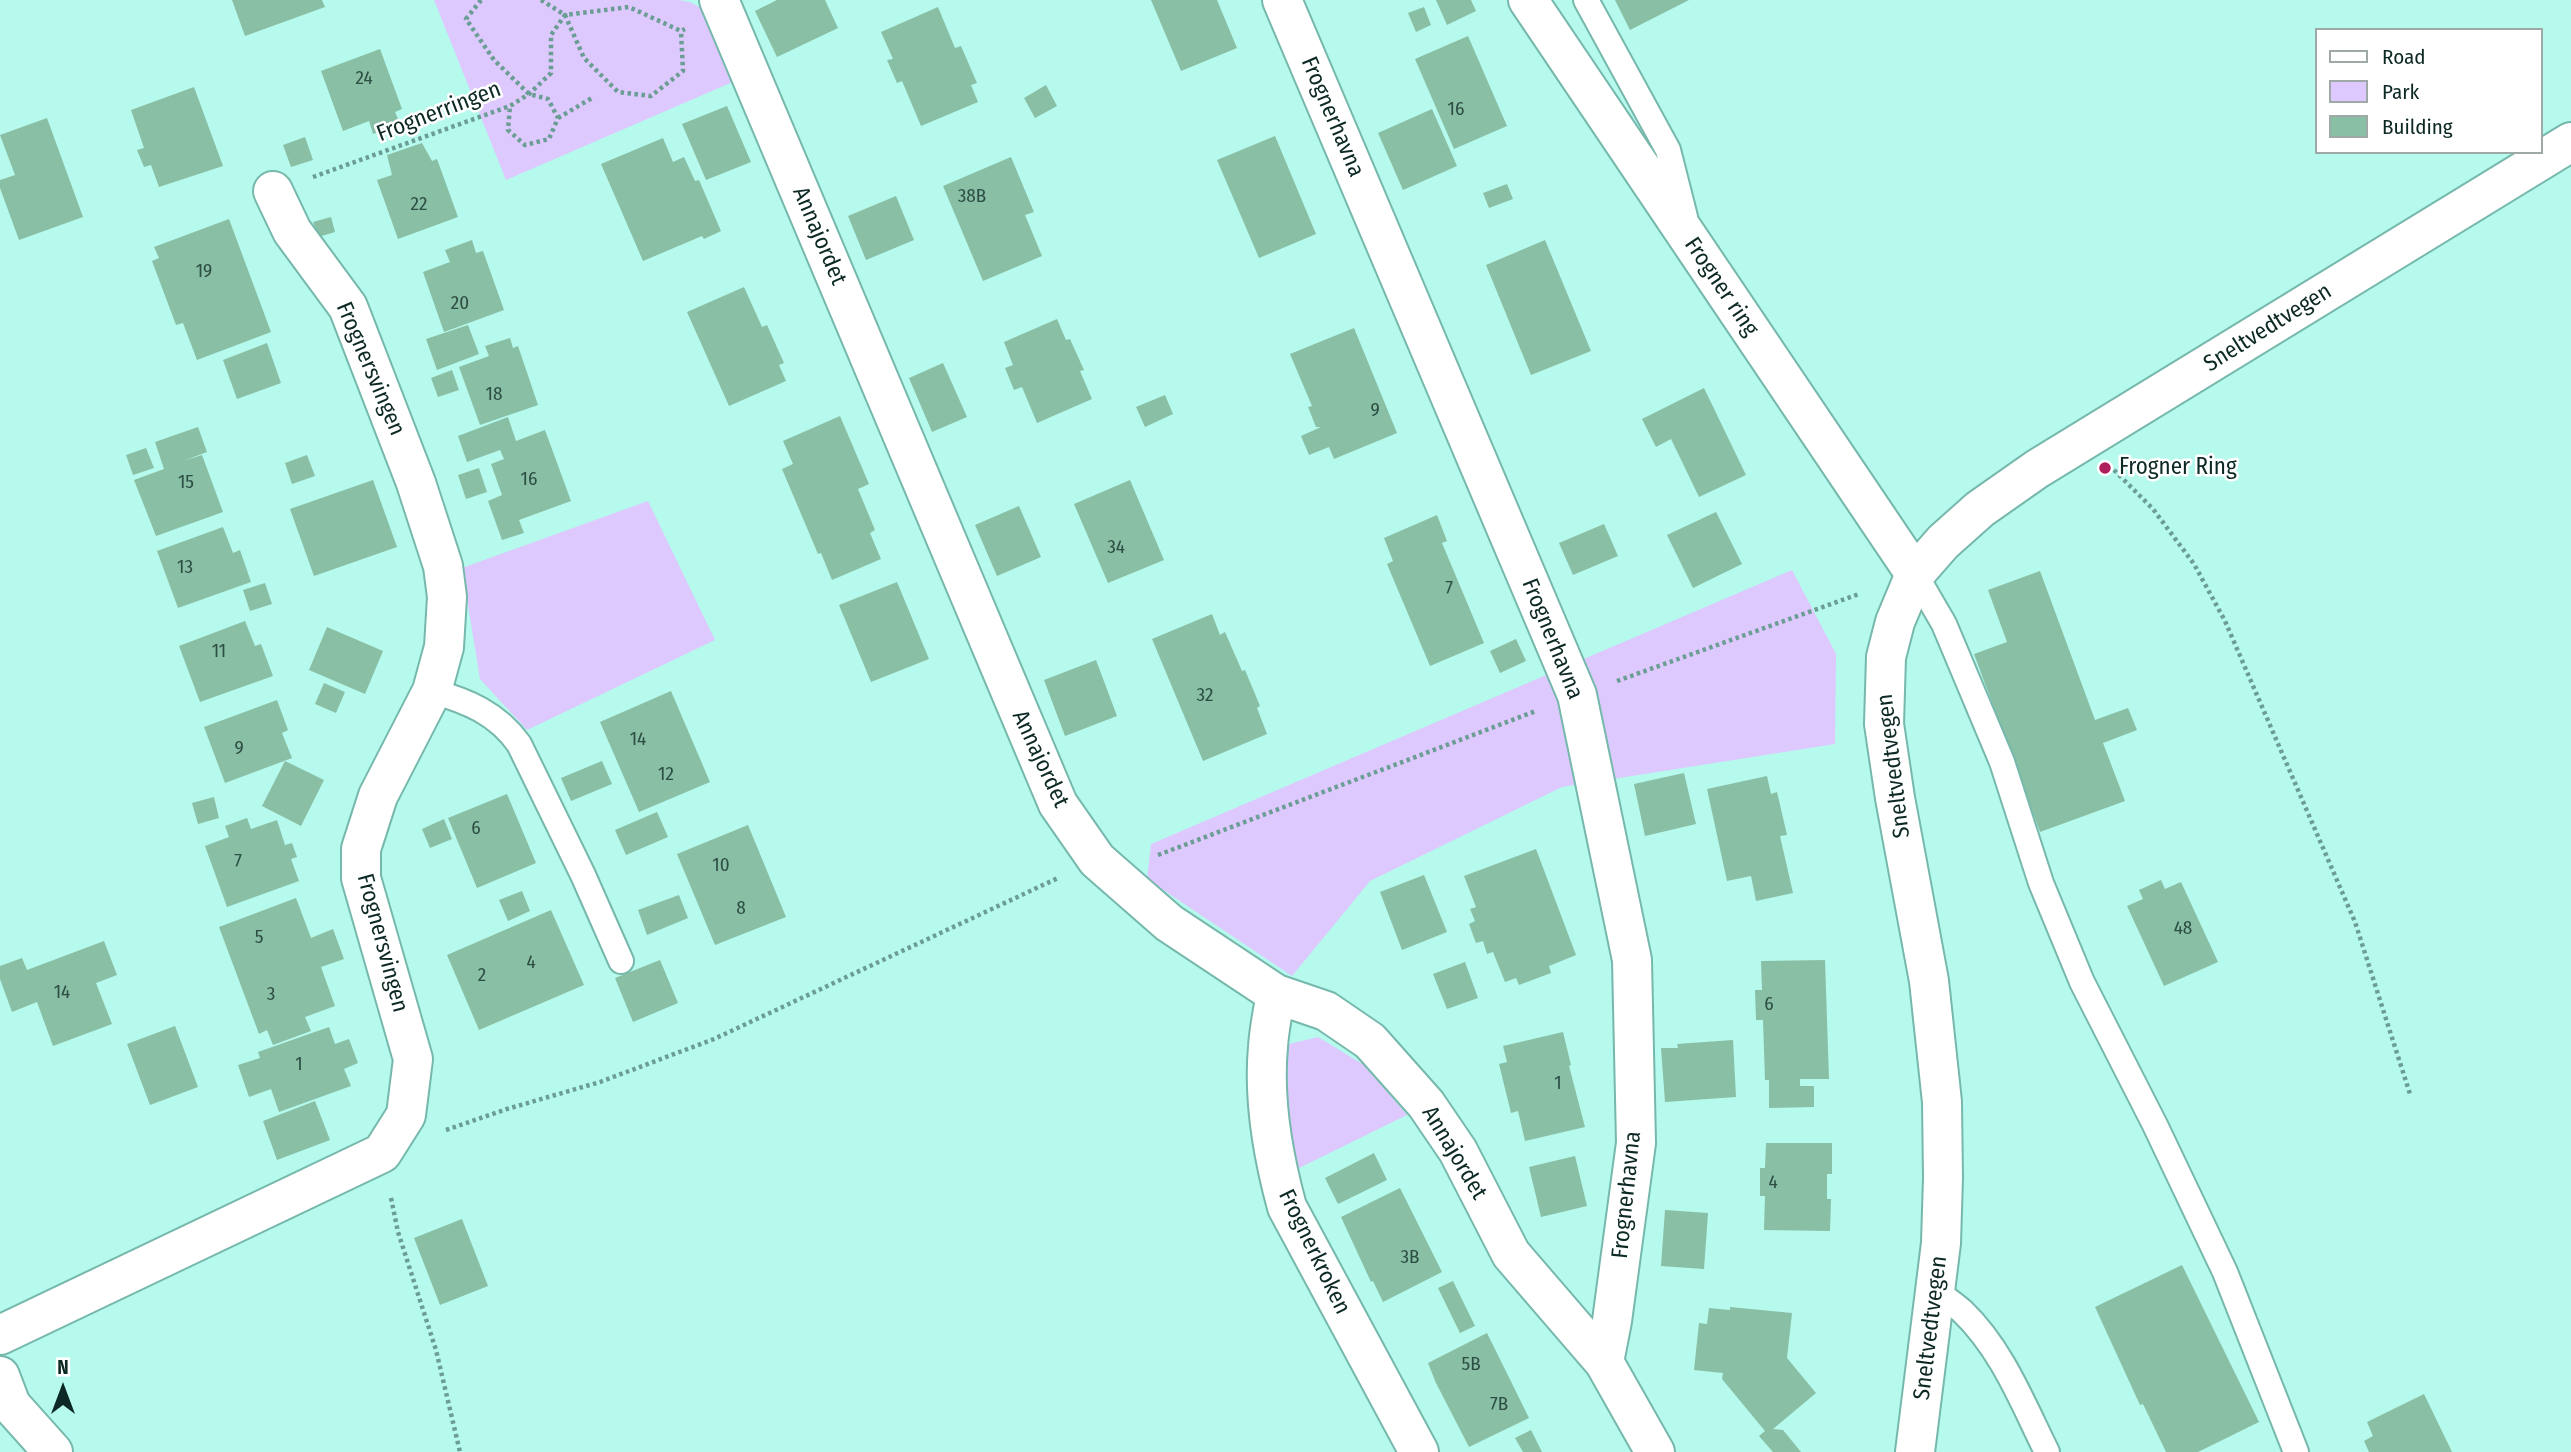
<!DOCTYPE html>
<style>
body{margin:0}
#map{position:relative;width:2571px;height:1452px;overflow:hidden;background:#b6f9ed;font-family:"Fira Sans Condensed",sans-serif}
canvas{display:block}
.legend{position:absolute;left:2315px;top:28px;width:228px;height:126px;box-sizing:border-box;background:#fff;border:2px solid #9ea9a8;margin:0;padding:9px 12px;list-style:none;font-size:21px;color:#0d2925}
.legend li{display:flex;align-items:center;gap:14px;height:35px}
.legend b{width:35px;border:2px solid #9ea9a8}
.north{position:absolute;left:28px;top:1354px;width:70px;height:70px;-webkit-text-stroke:5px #fff;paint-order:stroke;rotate:0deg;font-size:19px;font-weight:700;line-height:28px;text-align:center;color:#0d2925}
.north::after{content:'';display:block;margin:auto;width:24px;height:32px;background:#0d2925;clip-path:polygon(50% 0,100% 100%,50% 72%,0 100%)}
</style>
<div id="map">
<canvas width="2571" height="1452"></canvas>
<ul class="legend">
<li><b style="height:9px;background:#fff"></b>Road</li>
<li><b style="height:19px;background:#ddc9fd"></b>Park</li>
<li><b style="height:19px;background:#89bfa4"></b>Building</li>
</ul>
<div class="north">N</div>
</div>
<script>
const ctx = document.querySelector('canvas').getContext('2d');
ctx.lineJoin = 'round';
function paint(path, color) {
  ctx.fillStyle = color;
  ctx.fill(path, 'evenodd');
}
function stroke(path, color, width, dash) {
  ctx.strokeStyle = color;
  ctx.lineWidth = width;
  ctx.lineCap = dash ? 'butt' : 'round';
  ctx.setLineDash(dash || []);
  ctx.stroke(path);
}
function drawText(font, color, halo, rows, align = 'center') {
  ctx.font = font + ' "Fira Sans Condensed",sans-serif';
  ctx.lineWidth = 5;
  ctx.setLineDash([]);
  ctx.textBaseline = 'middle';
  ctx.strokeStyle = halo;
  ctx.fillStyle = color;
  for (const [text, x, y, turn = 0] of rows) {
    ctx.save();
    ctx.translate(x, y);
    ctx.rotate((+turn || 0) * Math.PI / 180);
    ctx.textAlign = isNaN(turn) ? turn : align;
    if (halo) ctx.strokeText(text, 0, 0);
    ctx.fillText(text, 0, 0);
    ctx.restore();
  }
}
paint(new Path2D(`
 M434,0H679L690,2L708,12L742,78L506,180Z
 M648,501L715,640L527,730L480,679L462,568Z
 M1792,570L1836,654L1835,744L1562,787L1370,881L1292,976L1147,879L1151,844Z
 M1318,1037L1364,1065L1407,1115L1295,1170L1282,1117L1289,1044Z`), '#ddc9fd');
paint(new Path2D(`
 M232,0H322L325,7L245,36Z
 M777,0H825L838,28L777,57L755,11Z
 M1151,0H1217L1237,48L1181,71Z
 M1436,0H1471L1476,11L1447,25Z
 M1615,0H1689L1630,30Z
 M938,7L955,48L961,46L977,83L971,85L978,102L921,126L902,81L897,83L887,60L893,59L881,32Z
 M1424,7L1431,25L1416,32L1408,13Z
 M1468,36L1507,126L1454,149L1415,59Z
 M380,49L402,109L395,112L400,124L373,134L369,121L343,131L321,71Z
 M1046,85L1057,106L1035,118L1024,98Z
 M194,87L223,166L159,187L151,165L144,167L137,150L144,148L131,110Z
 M727,106L751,162L706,180L682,124Z
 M1432,109L1457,166L1403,190L1378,133Z
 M47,118L83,217L19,240L0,188V180L15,175L0,135Z
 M1275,136L1316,234L1259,258L1217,160Z
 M305,137L313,160L291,167L283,145Z
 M663,138L673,162L684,157L695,181L699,180L721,231L704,239L702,236L643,261L601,164Z
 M422,143L432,161L437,159L458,217L398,239L377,180L392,175L387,155Z
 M1011,157L1034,212L1025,215L1042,256L983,281L943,186Z
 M1507,184L1513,199L1489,208L1483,193Z
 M896,196L914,240L866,260L848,216Z
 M331,217L335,232L318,237L313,222Z
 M229,219L271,332L197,360L183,323L176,325L152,261L159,258L154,247Z
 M472,240L476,253L483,251L504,310L444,332L423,272L450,262L445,250Z
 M1545,240L1591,351L1531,375L1486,265Z
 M744,287L762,327L767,325L784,363L779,365L786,381L729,406L687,312Z
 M1057,319L1066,340L1070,339L1084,370L1080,371L1092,399L1037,423L1022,387L1014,390L1005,368L1013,365L1004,342Z
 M468,325L479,354L437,370L426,339Z
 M1354,328L1397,433L1334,459L1329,447L1309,455L1301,436L1321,427H1316L1308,407L1312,406L1290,354Z
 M510,338L513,348L518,346L538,405L480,425L459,367L489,356L485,346Z
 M267,343L281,383L237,399L223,360Z
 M943,363L967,417L932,432L909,378Z
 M452,370L459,390L438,397L431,378Z
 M1704,388L1746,475L1699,497L1671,439L1656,447L1642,419Z
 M1165,395L1173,414L1145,427L1136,407Z
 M840,416L869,484L858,489L875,530L870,533L881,559L832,580L821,553L818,554L782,469L793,464L783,441Z
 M508,417L516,441L545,430L571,501L519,520L524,533L502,540L488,501L502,495L491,464L504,459L500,450L467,462L458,436Z
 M198,427L207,452L183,461L202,455L223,512L156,536L134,480L164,469L155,442Z
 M146,448L154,468L133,475L126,455Z
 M307,455L315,476L292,484L285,463Z
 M479,468L487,492L466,499L458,475Z
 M373,480L397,547L314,576L290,509Z
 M1130,480L1164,560L1108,583L1074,504Z
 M1019,506L1041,557L997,576L975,525Z
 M1716,512L1742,564L1693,588L1667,535Z
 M1437,515L1447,541L1442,543L1484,643L1430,666L1387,564L1393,561L1384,538Z
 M1604,524L1618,556L1573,575L1559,543Z
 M223,527L233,553L240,550L251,582L178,608L157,551Z
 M2040,571L2095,720L2128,708L2137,730L2103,743L2125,801L2040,832L1974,654L2007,642L1988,590Z
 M897,582L929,659L871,682L839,605Z
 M265,583L272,604L250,611L243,590Z
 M1212,614L1220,635L1225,632L1242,671L1245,670L1260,706L1257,708L1267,734L1203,761L1152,639Z
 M245,621L255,646L261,644L273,676L200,702L179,646Z
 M327,627L383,651L365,694L309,670Z
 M1516,639L1526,661L1500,673L1490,651Z
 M1096,660L1117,716L1065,736L1044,680Z
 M324,683L345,692L336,713L315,704Z
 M671,691L710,782L639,812L600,722Z
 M277,700L288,730L282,733L292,758L225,783L204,727Z
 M285,761L324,780L301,826L262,806Z
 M602,761L612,784L571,801L561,778Z
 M1684,773L1696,824L1645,836L1634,784Z
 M1767,776L1771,794L1777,792L1787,835L1780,836L1793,893L1756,901L1751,876L1727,881L1707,789Z
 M507,794L536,863L477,888L448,818Z
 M214,797L219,818L198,824L192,803Z
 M657,812L668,837L626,855L615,830Z
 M247,818L251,829L277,820L285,845L292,843L297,857L291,859L299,881L227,907L205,846L229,837L225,826Z
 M444,819L452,839L430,848L422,829Z
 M748,825L786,917L715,945L677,854Z
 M1536,849L1576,955L1549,966L1551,973L1519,985L1516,978L1505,982L1493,952L1487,954L1483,941L1476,943L1469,924L1475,921L1470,909L1476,907L1464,876Z
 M1424,875L1447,932L1402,950L1380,892Z
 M2161,880L2165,889L2181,882L2218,962L2164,986L2127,906L2143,899L2139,890Z
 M522,891L530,911L508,921L499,900Z
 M679,895L688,918L647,935L638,910Z
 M296,898L311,938L333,929L344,959L321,967L335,1006L305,1017L311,1031L273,1045L267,1030L259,1034L219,927Z
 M551,910L584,985L479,1030L447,955Z
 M104,941L117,975L96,983L112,1024L53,1046L37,1002L12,1012L0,979V966L22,958L27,970Z
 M660,960L678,1003L633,1022L615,978Z
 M1825,960L1829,1079H1800V1086H1814V1107L1769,1108V1080H1765L1763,1020H1756L1755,990H1762L1761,961Z
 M1465,962L1478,998L1447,1009L1433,974Z
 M175,1026L198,1087L150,1105L127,1044Z
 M329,1027L335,1044L349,1039L358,1063L344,1069L351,1086L279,1112L271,1089L249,1097L238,1065L260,1058L258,1052Z
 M1563,1032L1571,1065L1569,1066L1585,1127L1525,1141L1518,1111L1511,1113L1499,1064L1507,1062L1503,1046Z
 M1733,1040L1736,1097L1665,1102L1661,1048H1678L1677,1044Z
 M315,1101L330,1140L277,1160L263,1121Z
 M1766,1143H1832V1174H1827V1199H1831L1830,1231L1764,1230L1765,1196H1760V1168H1765Z
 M1374,1153L1387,1180L1338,1204L1325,1178Z
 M1575,1156L1587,1206L1541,1217L1529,1167Z
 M1400,1188L1442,1272L1383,1302L1373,1281L1371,1282L1341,1217Z
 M1665,1210L1708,1213L1704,1269L1661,1266Z
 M462,1219L488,1286L440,1305L414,1238Z
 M2182,1265L2259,1422L2198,1452H2166L2143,1404L2140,1405L2095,1307Z
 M1453,1281L1475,1326L1460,1333L1438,1288Z
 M1730,1307L1792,1313L1787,1358L1816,1393L1773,1429L1783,1430L1801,1452H1773L1759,1436L1765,1431L1722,1379L1723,1373L1694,1370L1699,1323L1707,1324L1709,1308L1730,1310Z
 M1487,1333L1529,1418L1469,1447L1436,1383L1428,1363Z
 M2424,1394L2452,1452H2369L2364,1441L2373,1436L2367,1422Z
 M1531,1430L1542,1452H1523L1515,1438Z`), '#89bfa4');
const lane = new Path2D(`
 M1586,0L1668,150L1685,217
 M1915,574L1944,624L2002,762L2041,883L2082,982L2155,1125L2225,1272L2296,1452
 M432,691C467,701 497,713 519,744L583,875L621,961
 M1936,1291C1945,1298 1954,1304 1962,1311C2002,1349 2023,1404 2047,1452`);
const street = new Path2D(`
 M719,0L1058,804L1097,860L1169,923L1276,994L1326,1011L1370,1041L1426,1104L1458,1151L1511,1254L1604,1362L1655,1452
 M1282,0L1577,695L1632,960L1636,1143L1612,1321L1604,1362
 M1528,0L1915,574
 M1276,994C1273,1011 1269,1029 1268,1047C1263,1101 1273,1156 1287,1207L1419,1452
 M0,1335L382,1153L406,1115L413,1059L361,878V849L378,796L432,691L444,647L447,597L443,566L416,483L348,307L292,231L273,191
 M0,1376L11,1405L53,1452`);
const secondary = new Path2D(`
 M1915,1452L1941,1243L1943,1178L1942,1102L1929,981L1895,798L1884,724L1886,657L1895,622L1915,574L1943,542L1980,509L2037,469L2571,142`);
stroke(lane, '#76b8ac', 28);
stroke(street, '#76b8ac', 42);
stroke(secondary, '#76b8ac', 42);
stroke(new Path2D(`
 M481,0L466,19L494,60L529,94L548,99L558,118L549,139L525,145L508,130L510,106
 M541,0L565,15L584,58L618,92L651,96L683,71L681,31
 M558,118L592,98
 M313,177L510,106L529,94L551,73V35L565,15L629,7L681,31L685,29
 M2114,470L2153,509L2194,564L2225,621L2355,922L2410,1094
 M1617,681L1859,594
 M1158,855L1536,711
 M446,1130L507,1109L600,1082L714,1039L1058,878
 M391,1198L398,1232L436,1350L460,1452`), '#6b9d95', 4.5, [3.5, 3.5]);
stroke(lane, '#fff', 24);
stroke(street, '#fff', 38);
stroke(secondary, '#fff', 38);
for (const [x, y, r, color] of [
 [2105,468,7,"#ae205b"]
]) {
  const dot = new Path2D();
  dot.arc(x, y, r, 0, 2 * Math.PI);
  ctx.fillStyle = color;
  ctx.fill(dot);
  stroke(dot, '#fff', 2.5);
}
drawText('19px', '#2c4e45', null, [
 ["24",364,79],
 ["16",1456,110],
 ["38B",972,197],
 ["22",419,205],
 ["19",204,272],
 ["20",460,304],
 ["18",494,395],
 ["9",1375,411],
 ["16",529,480],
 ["15",186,483],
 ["34",1116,548],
 ["13",185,568],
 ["7",1449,589],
 ["11",219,652],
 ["32",1205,696],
 ["14",638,740],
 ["9",239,749],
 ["12",666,775],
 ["6",476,829],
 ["7",238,862],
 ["10",721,866],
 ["8",741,909],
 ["48",2183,929],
 ["5",259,938],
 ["4",531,963],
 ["2",482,976],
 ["14",62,993],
 ["3",271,995],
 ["6",1769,1005],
 ["1",299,1065],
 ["1",1558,1084],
 ["4",1773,1183],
 ["3B",1410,1258],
 ["5B",1471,1365],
 ["7B",1499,1405]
]);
drawText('23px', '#0d2925', '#fff', [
 ["Frognerringen",439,112,-21],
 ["Frognerhavna",1332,117,67],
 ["Annajordet",819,236,67],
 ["Frogner ring",1721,287,56],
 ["Sneltvedtvegen",2268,328,-32],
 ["Frognersvingen",370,369,67],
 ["Frognerhavna",1552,639,68],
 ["Annajordet",1040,759,65],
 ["Sneltvedtvegen",1894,766,-97],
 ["Frognersvingen",382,943,75],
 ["Annajordet",1454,1153,59],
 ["Frognerhavna",1627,1195,-84],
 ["Frognerkroken",1314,1252,64],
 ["Sneltvedtvegen",1931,1328,-83]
]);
drawText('23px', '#0d2925', '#fff', [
 ["Frogner Ring",2119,468]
], 'left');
</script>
